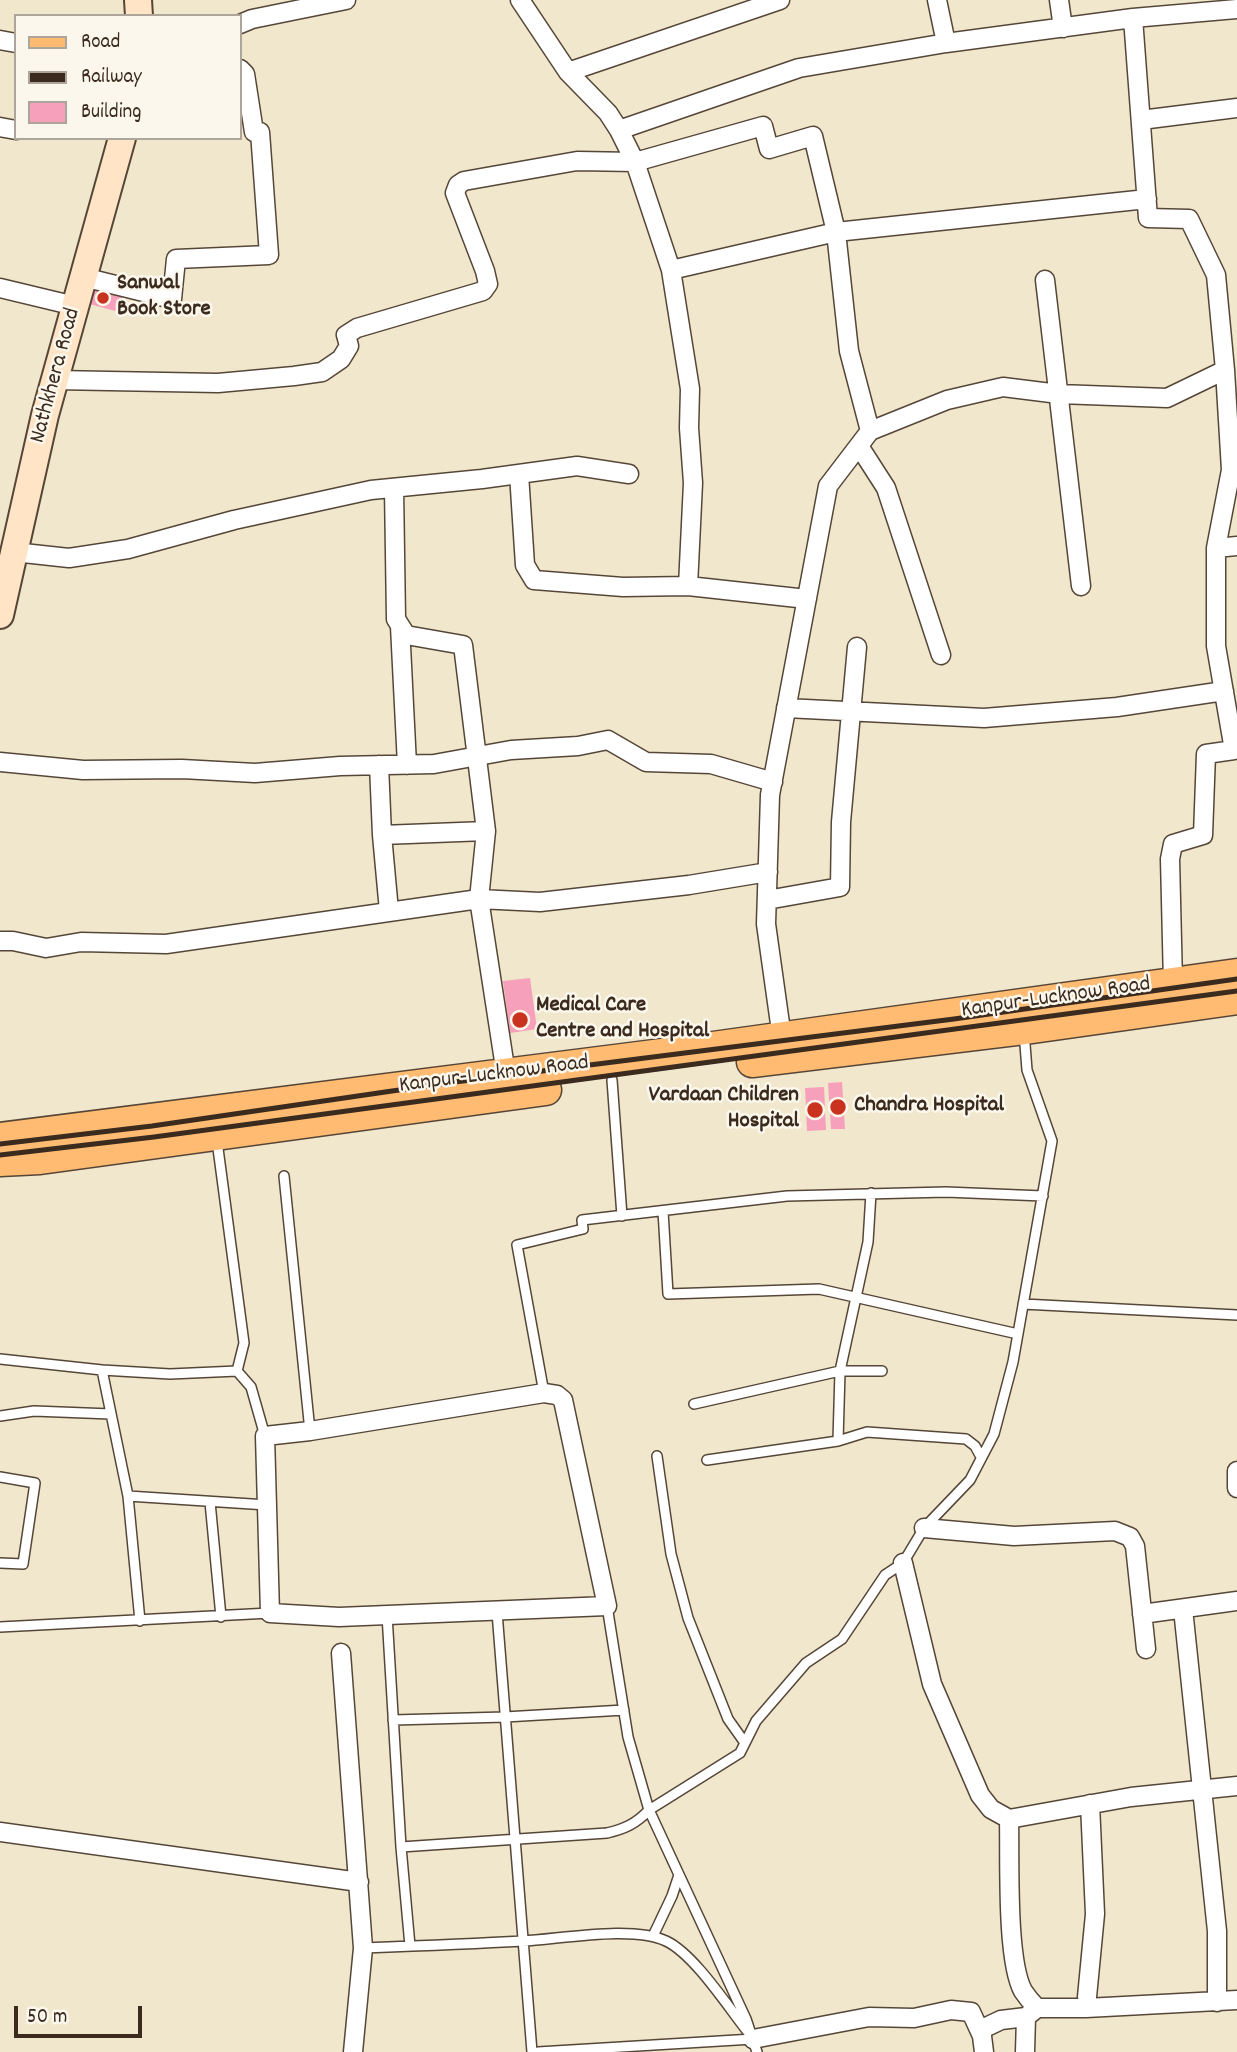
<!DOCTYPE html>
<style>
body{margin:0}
#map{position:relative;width:1237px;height:2052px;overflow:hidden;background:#f1e7cc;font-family:Dekko,sans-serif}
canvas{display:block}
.legend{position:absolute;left:14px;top:14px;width:228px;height:126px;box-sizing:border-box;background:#fbf7ec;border:2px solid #aea59a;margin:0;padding:9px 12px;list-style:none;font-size:21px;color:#3b2a1e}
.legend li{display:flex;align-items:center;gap:14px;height:35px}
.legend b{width:35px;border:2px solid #aea59a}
.scale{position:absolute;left:14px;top:2006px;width:128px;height:32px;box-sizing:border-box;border:4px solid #3b2a1e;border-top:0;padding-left:9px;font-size:21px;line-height:24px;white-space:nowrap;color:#3b2a1e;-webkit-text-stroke:5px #fbf7ec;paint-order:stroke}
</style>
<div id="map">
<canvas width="1237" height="2052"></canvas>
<ul class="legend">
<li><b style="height:9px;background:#ffbb71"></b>Road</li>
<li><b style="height:9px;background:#3b2a1e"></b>Railway</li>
<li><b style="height:19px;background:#f7a0bb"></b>Building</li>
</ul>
<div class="scale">50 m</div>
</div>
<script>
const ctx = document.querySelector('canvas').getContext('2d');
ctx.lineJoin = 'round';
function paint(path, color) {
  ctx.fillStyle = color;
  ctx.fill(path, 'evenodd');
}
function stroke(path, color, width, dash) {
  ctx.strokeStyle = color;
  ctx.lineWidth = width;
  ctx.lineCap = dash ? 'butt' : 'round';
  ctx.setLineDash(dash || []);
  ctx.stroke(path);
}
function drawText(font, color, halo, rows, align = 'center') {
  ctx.font = font + ' Dekko,sans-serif';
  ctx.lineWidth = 5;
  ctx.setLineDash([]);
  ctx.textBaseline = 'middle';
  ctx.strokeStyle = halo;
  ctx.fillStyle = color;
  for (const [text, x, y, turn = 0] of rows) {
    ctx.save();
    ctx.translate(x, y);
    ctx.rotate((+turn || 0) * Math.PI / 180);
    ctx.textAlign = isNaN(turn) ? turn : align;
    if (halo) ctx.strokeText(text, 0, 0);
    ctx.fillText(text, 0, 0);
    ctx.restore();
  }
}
paint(new Path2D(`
 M87,284L123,293L119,312L82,302Z
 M530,978L537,1029L510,1033L503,981Z
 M842,1082L845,1129H831L828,1083Z
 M824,1087L826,1130L807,1131L805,1088Z`), '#f7a0bb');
const lane = new Path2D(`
 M612,1080L622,1216
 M217,1141L244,1343L237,1371
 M284,1176L310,1431
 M663,1211L668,1294L819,1289L1018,1334
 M1023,1304L1237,1315
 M0,1359L102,1370L128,1496L140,1621
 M102,1370L170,1374L237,1371L251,1387L265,1436
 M544,1393L517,1245L583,1229L582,1220L787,1196L946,1192L1043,1196
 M694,1404L840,1371H882
 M0,1416L34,1411L111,1414
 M838,1441L840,1371L868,1242L871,1193
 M657,1456L671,1554L688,1618L728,1719L745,1743
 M707,1460L838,1441L867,1432L966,1439L975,1446L981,1457
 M0,1477L35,1483L23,1564L0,1563
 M128,1496L267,1505
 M210,1502L221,1617
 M607,1606L628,1737L649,1810L746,2019L757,2052
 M497,1612L532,2052
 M387,1615L401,1847L410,1946
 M0,1627L270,1613
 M393,1720L505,1717L624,1710
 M401,1847L607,1833C624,1829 636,1824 649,1810L740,1753L756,1721L806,1663L842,1639L885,1575L903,1563L924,1528L970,1480L994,1434L1013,1362L1052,1141L1027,1070L1024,1032
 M653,1936L672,1896L679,1875
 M363,1948C417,1946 470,1944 523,1941C561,1939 633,1925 666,1941C694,1954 728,2007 748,2032
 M538,2052L753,2039`);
const street = new Path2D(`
 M520,0L568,72L608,113L619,130L799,68L946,43L1133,18L1237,9
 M937,0L946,43
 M1059,0L1063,28
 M1133,18L1148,218L1189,219L1216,275L1225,370L1231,470L1216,548V646L1234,750L1206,754L1203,835L1173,844L1170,859L1173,983
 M240,24L252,19L346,0
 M0,40L16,43
 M568,72L780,0
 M1141,120L1237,108
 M0,127L16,130
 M619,130L635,162L671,270L690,389L689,428L693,483L688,586
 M671,270L836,232L1147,199
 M83,277L172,299L176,259L269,255L260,132H254L245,74L240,69
 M1045,280L1081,586
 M0,288L75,306
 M55,380L218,383L294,376L322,372L341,359L349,346L346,335L357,328L483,291L488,284L485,271L455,193L458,185L464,181L577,161L635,162L763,126L769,149L813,136L836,232L849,351L870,431L828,486L770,795L766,924L782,1038
 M870,431L947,400L1003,387L1059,394L1167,398L1225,370
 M859,446L886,488L941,655
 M519,474L525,565L534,580L623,587L688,586L807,599
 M394,488L396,619L406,635L463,645L486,831L479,899L506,1074
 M1216,548L1237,546
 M14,552L69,558L128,549L234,520L371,490L482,479L577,466L629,474
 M400,626L407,765
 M786,708L984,718L1117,707L1224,691
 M0,762L83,770L182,769L255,773L340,766L434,764L511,750L578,746L608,740L646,762L711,764L773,782
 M379,765L382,835
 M767,900L840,887L841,822L857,647
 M389,911L382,835L486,831
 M0,941H13L46,948L81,942L166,944L479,899L540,902L689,885L768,872
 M544,1393L557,1395L563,1400L607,1606L339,1617L270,1613L265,1436L310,1431Z
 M1237,1471V1488
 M924,1528L1014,1536L1115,1531L1130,1537L1135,1546L1146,1649
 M903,1563L932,1684L980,1795L991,1809L1009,1819L1131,1797L1237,1786
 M1183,1609L1217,1931V2002
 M1142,1614L1237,1601
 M341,1653L363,1948L353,2052
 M1009,1819C1010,1859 1006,1960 1023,1991C1027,1997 1032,2003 1037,2008H1086L1237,2000
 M0,1832L359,1882
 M1087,1997L1095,1914L1090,1804
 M980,2030L1001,2020L1026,2017L1037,2008
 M753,2039L869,2017L914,2018L951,2010L971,2012L982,2036L984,2052
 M1025,2052L1026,2017`);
const secondary = new Path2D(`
 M138,0L139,16
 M0,615L45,415L122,138`);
const primary = new Path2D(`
 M752,1062L1024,1029L1237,999
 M0,1138L670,1053L1237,974
 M0,1161L40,1159L546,1090`);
stroke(lane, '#564638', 12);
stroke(street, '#564638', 21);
stroke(secondary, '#564638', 30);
stroke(primary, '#564638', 33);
stroke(lane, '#fff', 9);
stroke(street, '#fff', 18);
stroke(secondary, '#ffe4c6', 26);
stroke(primary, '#ffbb71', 30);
stroke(new Path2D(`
 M0,1144L152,1126L447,1083L954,1019L1237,979
 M0,1155L154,1137L1237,991`), '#3b2a1e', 5);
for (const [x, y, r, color] of [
 [103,298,7,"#c8321e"],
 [520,1020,9,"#c8321e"],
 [838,1107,9,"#c8321e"],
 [815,1110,9,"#c8321e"]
]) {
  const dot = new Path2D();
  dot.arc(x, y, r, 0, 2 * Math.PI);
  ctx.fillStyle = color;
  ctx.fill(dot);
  stroke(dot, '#fbf7ec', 2.5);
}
drawText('bold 23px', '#3b2a1e', '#fbf7ec', [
 ["Sanwal",117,285],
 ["Book Store",117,311],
 ["Medical Care",536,1007],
 ["Centre and Hospital",536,1033],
 ["Vardaan Children",799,1097,"right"],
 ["Hospital",799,1123,"right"],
 ["Chandra Hospital",854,1107]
], 'left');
drawText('23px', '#3b2a1e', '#fbf7ec', [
 ["Nathkhera Road",57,376,-75],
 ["Kanpur-Lucknow Road",1056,999,-8],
 ["Kanpur-Lucknow Road",494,1076,-7]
]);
</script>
